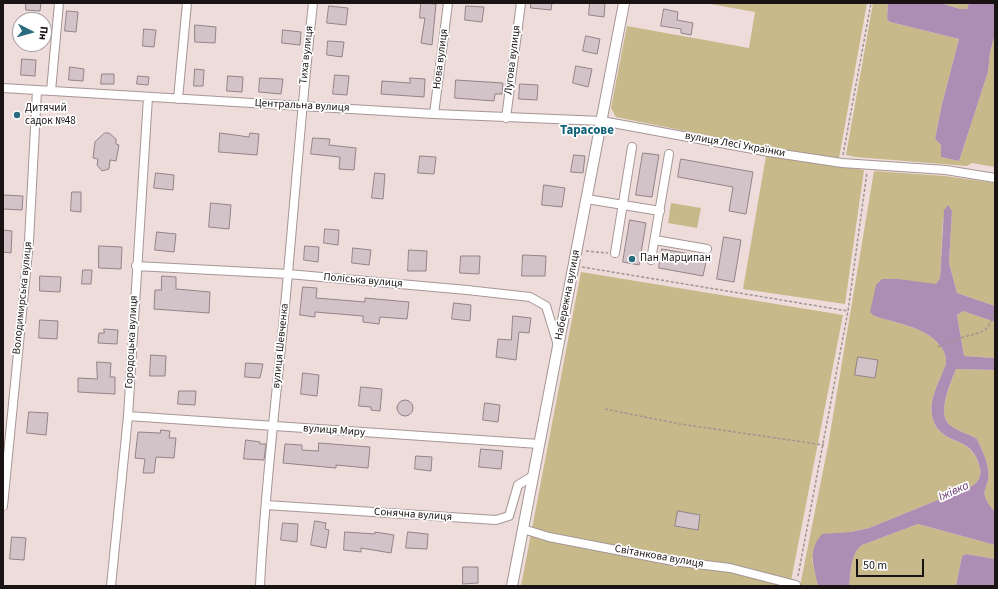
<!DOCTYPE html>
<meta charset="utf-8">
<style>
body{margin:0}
#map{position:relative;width:998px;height:589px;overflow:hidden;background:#eddcd9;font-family:"Source Sans 3",sans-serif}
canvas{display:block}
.frame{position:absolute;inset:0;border:4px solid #191313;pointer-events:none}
.north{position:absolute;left:12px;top:12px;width:40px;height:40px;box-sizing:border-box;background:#fff;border:1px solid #a3a1a1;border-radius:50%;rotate:96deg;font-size:11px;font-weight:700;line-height:16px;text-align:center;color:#191313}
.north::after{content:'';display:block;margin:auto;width:14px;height:18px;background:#2b6b80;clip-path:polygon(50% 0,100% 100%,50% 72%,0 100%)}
.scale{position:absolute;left:856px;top:559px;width:68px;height:18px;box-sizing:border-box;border:2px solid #191313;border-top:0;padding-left:5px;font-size:12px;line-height:14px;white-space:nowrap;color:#191313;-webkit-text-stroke:3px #fff;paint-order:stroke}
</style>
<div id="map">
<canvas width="998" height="589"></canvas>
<div class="frame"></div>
<div class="north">Пн</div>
<div class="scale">50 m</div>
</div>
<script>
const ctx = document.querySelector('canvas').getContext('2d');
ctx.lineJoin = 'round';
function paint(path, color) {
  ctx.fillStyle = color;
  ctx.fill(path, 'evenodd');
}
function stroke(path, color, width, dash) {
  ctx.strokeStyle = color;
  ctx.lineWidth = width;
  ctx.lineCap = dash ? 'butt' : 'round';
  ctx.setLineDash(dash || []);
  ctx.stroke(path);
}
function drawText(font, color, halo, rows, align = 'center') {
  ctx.font = font + ' "Source Sans 3",sans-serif';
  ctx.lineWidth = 3.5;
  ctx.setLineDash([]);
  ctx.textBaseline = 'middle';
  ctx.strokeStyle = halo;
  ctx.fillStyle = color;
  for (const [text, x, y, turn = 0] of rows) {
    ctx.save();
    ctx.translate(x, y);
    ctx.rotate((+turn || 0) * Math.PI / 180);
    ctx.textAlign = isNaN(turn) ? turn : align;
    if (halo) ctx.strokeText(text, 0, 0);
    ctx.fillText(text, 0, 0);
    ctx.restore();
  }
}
paint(new Path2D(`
 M705,3H867L839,158L770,148L616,117L611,108L627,26L749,48L755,12Z
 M873,3H888L887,19L890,22L959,39L942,104L935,139L941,145V157L959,161L988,72L990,53L995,33V167L972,163L967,166L856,157L846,155Z
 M941,3H969L967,9H960Z
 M766,156L864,170L845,304L743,289Z
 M874,171L945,176L995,183V306L957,293L949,263L952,211L943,219L940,278L936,284H928L874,316C889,321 907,324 921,331C932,336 947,348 946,362C946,366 943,370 942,374C935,390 926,408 936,426C948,446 972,436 980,468C982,476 978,482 972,486L869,528L851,532L812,559L818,586H800L828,446Z
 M671,203L701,208L697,228L668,223Z
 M581,272L843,315L790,586H521Z
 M963,311L995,322V358L964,356L957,315Z
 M956,369L995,370V512C974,488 992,490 988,469C987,459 981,448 977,439C969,434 957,431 950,425C936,414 951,383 956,369Z
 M918,524L995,545V559L966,554L962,556L956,586H849C851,572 850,554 862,545Z`), '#c7b98a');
paint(new Path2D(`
 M888,3H941L960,9H967L969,3H995V33L990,53L988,72L959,161L941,157V145L935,139L942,104L959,39L890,22L887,19Z
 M948,205L952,211L949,263L957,293L995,306V322L963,311L957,315L964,356L995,358V370L956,369C951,382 936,414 950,425C957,431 969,434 977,439C981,448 987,459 988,469C992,490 974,488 995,512V545L918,524L862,545C850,554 851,572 849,586H818C814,566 807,551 822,534L851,532L869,528L972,486C978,482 982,476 980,468C973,436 948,446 936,426C926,408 935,390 942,374C943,370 946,366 946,362C947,348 932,336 921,331C907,324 889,321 874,316L870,312L876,285L882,279H898L936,284L940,278L944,210Z
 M966,554L995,559V586H956L962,556Z`), '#ae8db4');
const building = new Path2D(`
 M26,3H41L40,11L26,10Z
 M421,3L436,4L432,45L421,43L425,18H420Z
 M531,3H552L551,10L531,8Z
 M590,3H605L604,17L589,15Z
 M329,6L348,8L346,25L327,23Z
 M466,6L484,7L482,22L465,20Z
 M664,9L678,12L677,20L693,23L691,35L681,33V29L661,26Z
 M67,11L78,12L76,32L65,31Z
 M195,25L216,27L215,43L195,42Z
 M144,29L156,30L154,47L143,46Z
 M283,30L301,32L300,45L282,43Z
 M586,36L600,39L597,54L583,51Z
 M328,41L344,42L342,57L327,55Z
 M22,59L36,60L35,76L21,75Z
 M576,66L592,69L588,87L573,83Z
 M70,67L84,69L83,81L69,80Z
 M195,69L204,70L203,86H194Z
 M102,74H114V84H101Z
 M335,75L349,76L347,95L333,94Z
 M138,76L149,77L148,85L137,84Z
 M228,76L243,77L242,92L227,91Z
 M260,78L283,79L281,94L259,92Z
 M410,78L425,79L424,97L381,94L382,81L410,83Z
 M456,80L503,83L502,94H495L494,101L455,98Z
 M520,84L538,85L537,100L519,99Z
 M105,133H109L116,139V144L119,145L116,161L110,160L109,169L102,171L97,165L98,159L93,158L95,142Z
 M220,133L249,137L250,133L259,134L257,155L219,152Z
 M313,138L330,139L329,145L356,148L354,170L339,169L340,157L311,154Z
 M643,153L659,155L652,197L636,195Z
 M574,155L585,156L583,173L571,172Z
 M420,156L436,157L434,174L418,173Z
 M681,159L753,172L746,214L729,211L733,187L678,177Z
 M156,173L174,175L173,190L154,188Z
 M375,173L385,174L383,199L372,198Z
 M544,185L565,188L562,207L542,205Z
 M72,192H81V212L71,211Z
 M3,195L23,196L22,210L3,209Z
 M211,203L231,205L229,229L209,227Z
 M630,220L646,223L639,265L623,262Z
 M325,229L339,230L338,245L324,243Z
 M3,230L12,231L11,253L3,252Z
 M157,232L176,234L174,252L155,250Z
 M724,237L741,240L734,282L717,279Z
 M99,246L122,247L121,269L99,268Z
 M305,246L319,247L318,262L304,260Z
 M353,248L371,250L369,265L352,263Z
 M662,249L707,257L703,276L659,268Z
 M409,250L427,251L426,271H408Z
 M523,255L546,256L545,276H522Z
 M461,256H480L479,274L460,273Z
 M83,270H92L91,284H82Z
 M40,276L61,277L60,292L40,291Z
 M162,276L176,277V289L210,292L209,313L154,309L155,290H161Z
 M303,287L317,288L316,298L365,302V298L409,302L407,319L380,317L379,324L363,322V316L315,312V317L300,315Z
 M454,303L471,305L470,321L452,319Z
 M513,316L531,318L529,333L519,332L516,360L496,357L498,339L511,340Z
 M40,320L58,321L57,339L39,338Z
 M104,329L118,330L117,344L98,343L99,333H104Z
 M151,355L166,356L165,376H150Z
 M858,357L878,360L875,378L855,375Z
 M97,362L111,363L110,377H115V394L78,392V378L97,379Z
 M246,363L263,364L260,378L245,377Z
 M303,373L319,375L317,396L301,394Z
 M361,387L382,389L380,411L371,410V407L359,406Z
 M179,391H196L195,405L178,404Z
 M397 408a8 8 0 1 1 16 0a8 8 0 1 1-16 0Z
 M485,403L500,405L498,422L483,420Z
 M29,412L48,413L46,435L27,433Z
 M161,430L170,431L169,438H176L174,458L156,457L154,473H143L145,459L135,458L138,432L160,433Z
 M246,440L260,442V444H266L264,460L244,459Z
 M319,443L370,447L368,468L336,465V468L283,463L285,444L302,445V450L318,451Z
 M481,449L503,451L501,469L479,467Z
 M416,456L432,457L431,471L415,469Z
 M678,511L700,515L698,530L675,526Z
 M315,521L326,523L325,529L329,530L326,548L311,545Z
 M283,523L298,524L297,542L281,540Z
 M345,532L375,534V532L394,535L391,553L361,548V552L344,550Z
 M408,532L428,534L427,549L406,548Z
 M12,537L26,538L24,560L10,559Z
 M463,567H478V583L463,584Z`);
paint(building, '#d2c3c8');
stroke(building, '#928389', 1);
const minor = new Path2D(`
 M3,88L434,114L602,121L769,152L842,163L946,170L995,178
 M51,91L59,3
 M178,99L187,3
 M434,114L448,3
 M506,118L521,3
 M587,199L660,211
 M655,240L707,249
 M615,253L632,147
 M651,260L669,154
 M136,266L288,274L467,290L530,297L546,306L558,345
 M128,416L539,444
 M266,505L496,520L509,516L518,485L533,476
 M3,506L29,241L37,90
 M523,529L549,537L673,561L730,568L796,585
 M111,586L128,416L148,97
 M260,586C265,481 279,378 288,273C296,183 303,93 313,3`);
const tertiary = new Path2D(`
 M512,586L624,3`);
stroke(minor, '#a69694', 10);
stroke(tertiary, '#a69694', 12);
stroke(new Path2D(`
 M843,155L871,3
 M586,251L608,253
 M582,267L848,311
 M938,347C946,344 955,339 964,337C985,331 987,333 995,311
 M605,409L680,424L824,445
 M798,576L848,311L867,172`), '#a19492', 1.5, [3, 2]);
stroke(minor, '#fff', 8);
stroke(tertiary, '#fff', 10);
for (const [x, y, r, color] of [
 [17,115,4,"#2b6b80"],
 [632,259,4,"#2b6b80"]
]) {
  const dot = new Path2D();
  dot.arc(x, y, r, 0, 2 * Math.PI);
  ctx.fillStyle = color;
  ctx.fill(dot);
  stroke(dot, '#fff', 1.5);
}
drawText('11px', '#191313', '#fff', [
 ["Тиха вулиця",307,55,-84],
 ["Нова вулиця",441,59,-83],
 ["Лугова вулиця",513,60,-83],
 ["Центральна вулиця",302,106,3],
 ["вулиця Лесі Українки",735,145,10],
 ["Поліська вулиця",363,281,5],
 ["Набережна вулиця",568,295,-79],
 ["Володимирська вулиця",23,298,-84],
 ["Городоцька вулиця",132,342,-87],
 ["вулиця Шевченка",281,346,-84],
 ["вулиця Миру",334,431,4],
 ["Сонячна вулиця",413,515,4],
 ["Світанкова вулиця",659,557,10]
]);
drawText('11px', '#191313', '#fff', [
 ["Дитячий",25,109],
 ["садок №48",25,122],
 ["Пан Марципан",640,259]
], 'left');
drawText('italic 12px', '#683c70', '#fff', [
 ["Іжівка",954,492,-24]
]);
drawText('bold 13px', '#116178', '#fff', [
 ["Тарасове",587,131]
]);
</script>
